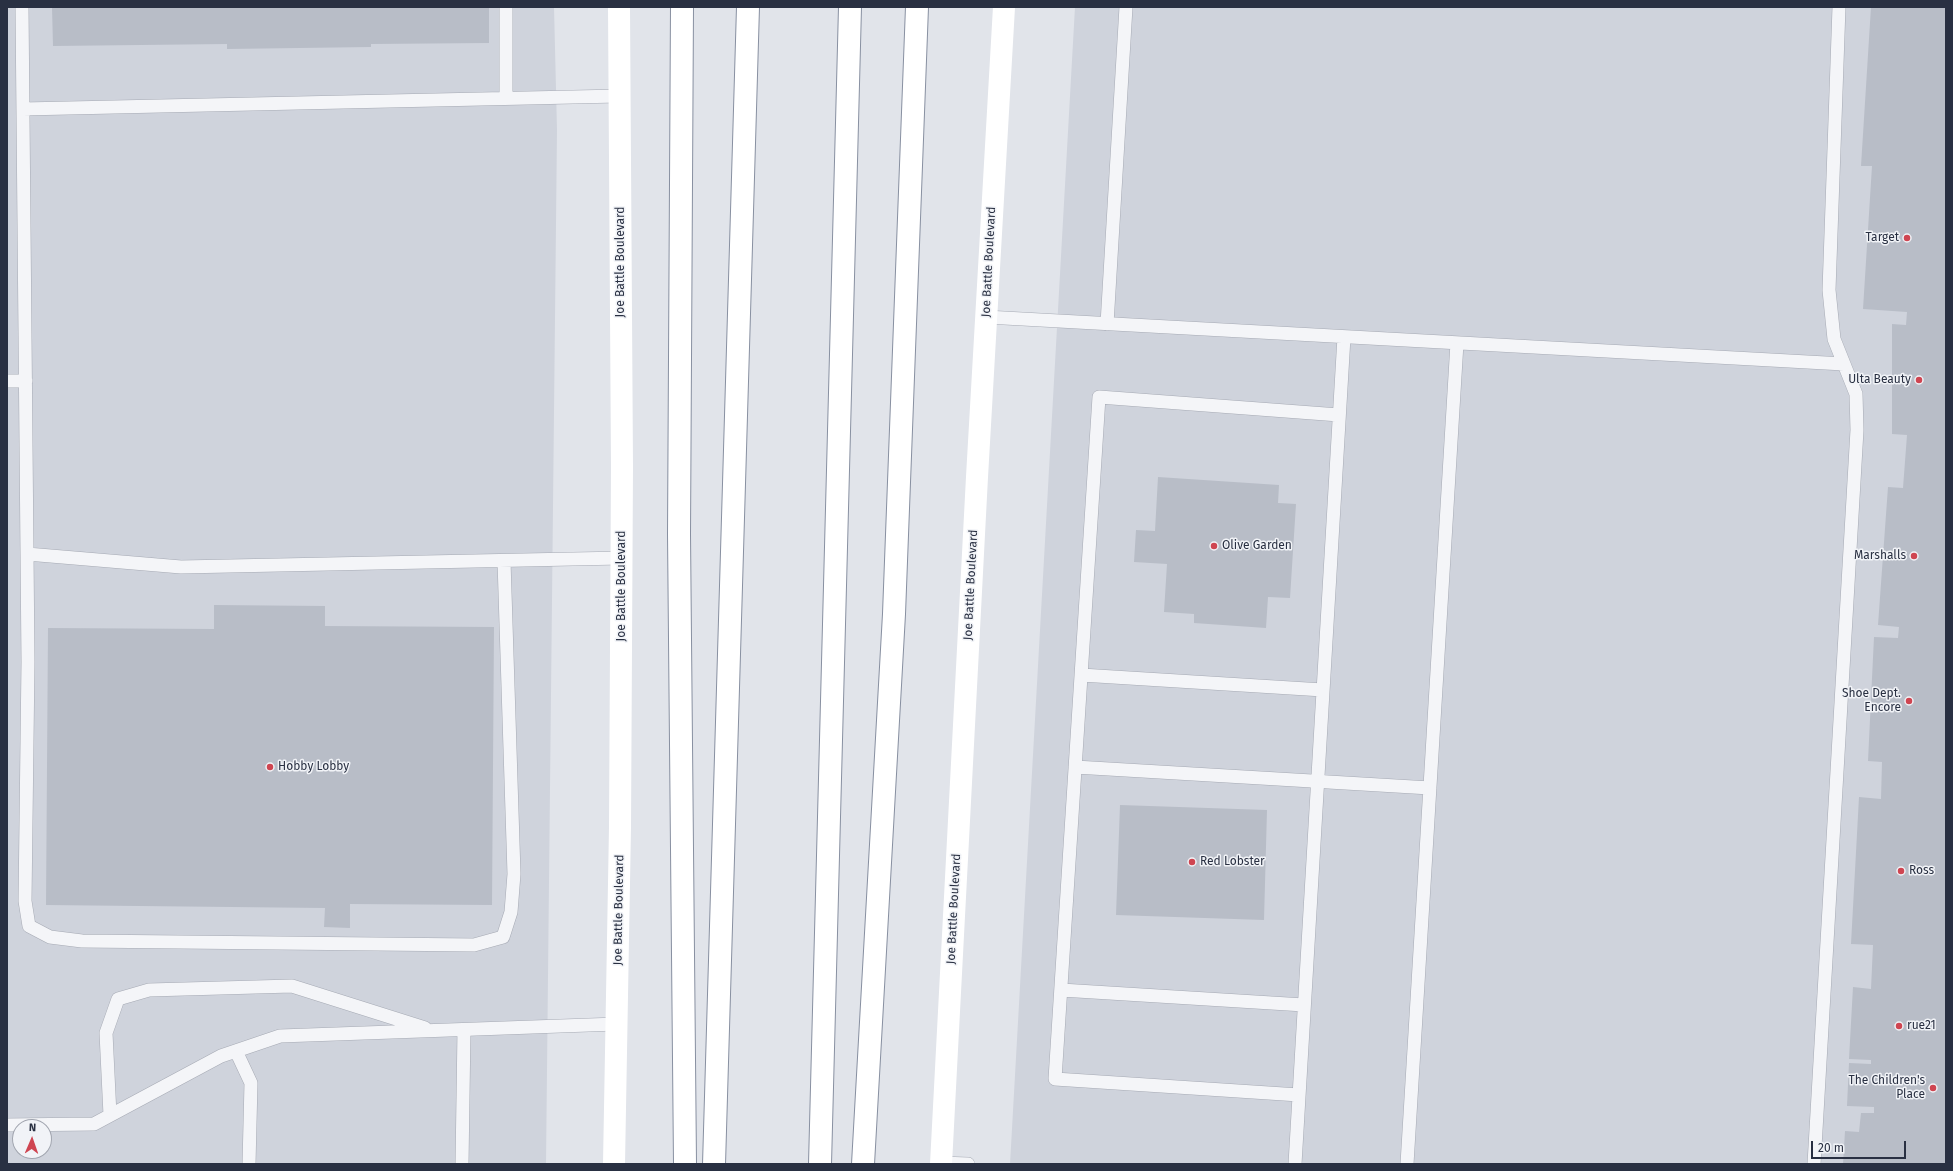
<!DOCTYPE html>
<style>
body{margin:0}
#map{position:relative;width:1953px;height:1171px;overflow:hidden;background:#e1e4ea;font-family:"Fira Sans",sans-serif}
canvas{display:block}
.frame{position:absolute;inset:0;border:8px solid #293042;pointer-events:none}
.north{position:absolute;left:12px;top:1119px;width:40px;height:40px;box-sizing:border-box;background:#f1f3f7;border:1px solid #a1a5af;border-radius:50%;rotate:2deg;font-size:11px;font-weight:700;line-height:16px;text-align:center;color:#293042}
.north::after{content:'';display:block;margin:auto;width:14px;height:18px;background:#cf4551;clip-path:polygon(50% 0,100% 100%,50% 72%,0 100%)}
.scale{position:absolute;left:1811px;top:1141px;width:95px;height:18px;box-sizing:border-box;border:2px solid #293042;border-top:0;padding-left:5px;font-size:12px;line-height:14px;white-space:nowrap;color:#293042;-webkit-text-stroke:3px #f1f3f7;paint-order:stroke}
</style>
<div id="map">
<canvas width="1953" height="1171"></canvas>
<div class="frame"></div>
<div class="north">N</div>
<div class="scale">20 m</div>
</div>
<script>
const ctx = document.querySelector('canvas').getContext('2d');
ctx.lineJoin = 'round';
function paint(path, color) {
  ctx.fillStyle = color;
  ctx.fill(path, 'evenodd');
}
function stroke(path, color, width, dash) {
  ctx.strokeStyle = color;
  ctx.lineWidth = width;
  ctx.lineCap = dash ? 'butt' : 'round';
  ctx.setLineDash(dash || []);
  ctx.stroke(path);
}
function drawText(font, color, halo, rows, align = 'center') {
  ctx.font = font + ' "Fira Sans",sans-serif';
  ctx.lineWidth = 3;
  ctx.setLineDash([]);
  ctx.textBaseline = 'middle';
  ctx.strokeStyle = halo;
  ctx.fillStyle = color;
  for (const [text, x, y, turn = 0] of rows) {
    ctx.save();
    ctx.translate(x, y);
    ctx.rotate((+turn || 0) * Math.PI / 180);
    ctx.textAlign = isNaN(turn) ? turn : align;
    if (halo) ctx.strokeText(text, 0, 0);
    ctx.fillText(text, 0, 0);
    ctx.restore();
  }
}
paint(new Path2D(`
 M7,7H554L557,130L546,1164H7ZM20,1127H44V1151H20Z
 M1075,7H1946V1164H1010Z`), '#cfd3dc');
paint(new Path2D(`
 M52,7H489V43L371,44V47L227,49V44L53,46Z
 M1871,7H1946V1164H1843L1845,1131L1859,1132L1861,1113H1874V1107L1847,1106L1849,1063L1871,1064V1060L1849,1059L1853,987L1871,989L1873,945L1851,944L1859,797L1881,799L1882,762L1868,761L1874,637L1898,638L1899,627L1878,625L1888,487L1903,488L1907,435L1892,434V324L1906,325L1907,312L1863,309L1872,166H1861Z
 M1158,477L1279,485L1278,503L1296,504L1290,598L1268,597L1266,628L1194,623V614L1164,612L1167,564L1134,562L1136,530L1155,531Z
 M214,605L325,606V626L494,627L492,905L350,904V928L324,927L325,908L46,905L48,628L214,629Z
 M1120,805L1267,810L1264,920L1116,915Z`), '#b8bdc7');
const service = new Path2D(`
 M22,7L28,662L25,901L29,926L50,937L82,941L474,945L503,937L511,912L514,874L504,561
 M506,98V7
 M23,109L619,96
 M986,317L1844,364
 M1107,324L1126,7
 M7,381H26
 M27,554L181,567L622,558
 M1081,675L1323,690
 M1075,767L1430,788
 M1061,990L1304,1005
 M236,1051L251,1083L249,1164
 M1299,1095L1055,1079L1099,397L1339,415
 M110,1115L106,1033L118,999L149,990L292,986L425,1028
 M7,1125L94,1124L221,1056L280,1036L617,1024
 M941,1163L968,1164
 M462,1164L464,1030
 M1295,1164L1344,337
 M1407,1164L1457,343
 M1814,1164L1857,430L1856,394L1834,339L1829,290L1839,7`);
const motorway = new Path2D(`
 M682,7L679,534L685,1164
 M714,1164L748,7
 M820,1164L850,7
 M863,1164L894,614L917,7`);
stroke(service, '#a6aab4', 14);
stroke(motorway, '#8890a1', 24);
stroke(service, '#f4f5f8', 13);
stroke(new Path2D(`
 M614,1164L620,827L622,467L619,7
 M941,1164L977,477L1004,7`), '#fff', 22);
stroke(motorway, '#fff', 22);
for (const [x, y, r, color] of [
 [1907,238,4,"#cf4551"],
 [1919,380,4,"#cf4551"],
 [1214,546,4,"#cf4551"],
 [1914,556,4,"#cf4551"],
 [1909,701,4,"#cf4551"],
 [270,767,4,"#cf4551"],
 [1192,862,4,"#cf4551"],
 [1901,871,4,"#cf4551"],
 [1899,1026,4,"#cf4551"],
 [1933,1088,4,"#cf4551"]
]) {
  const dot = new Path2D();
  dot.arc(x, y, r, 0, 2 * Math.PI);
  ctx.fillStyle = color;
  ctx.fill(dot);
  stroke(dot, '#f1f3f7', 1.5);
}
drawText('12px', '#293042', '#f1f3f7', [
 ["Target",1899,238],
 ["Ulta Beauty",1911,380],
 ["Olive Garden",1222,546,"left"],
 ["Marshalls",1906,556],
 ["Shoe Dept.",1901,694],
 ["Encore",1901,708],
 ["Hobby Lobby",278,767,"left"],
 ["Red Lobster",1200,862,"left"],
 ["Ross",1909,871,"left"],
 ["rue21",1907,1026,"left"],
 ["The Children's",1925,1081],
 ["Place",1925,1095]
], 'right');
drawText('12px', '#293042', '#f1f3f7', [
 ["Joe Battle Boulevard",621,262,-90],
 ["Joe Battle Boulevard",989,262,-87],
 ["Joe Battle Boulevard",971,585,-87],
 ["Joe Battle Boulevard",622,586,-90],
 ["Joe Battle Boulevard",954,909,-87],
 ["Joe Battle Boulevard",619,910,-89]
]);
</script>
